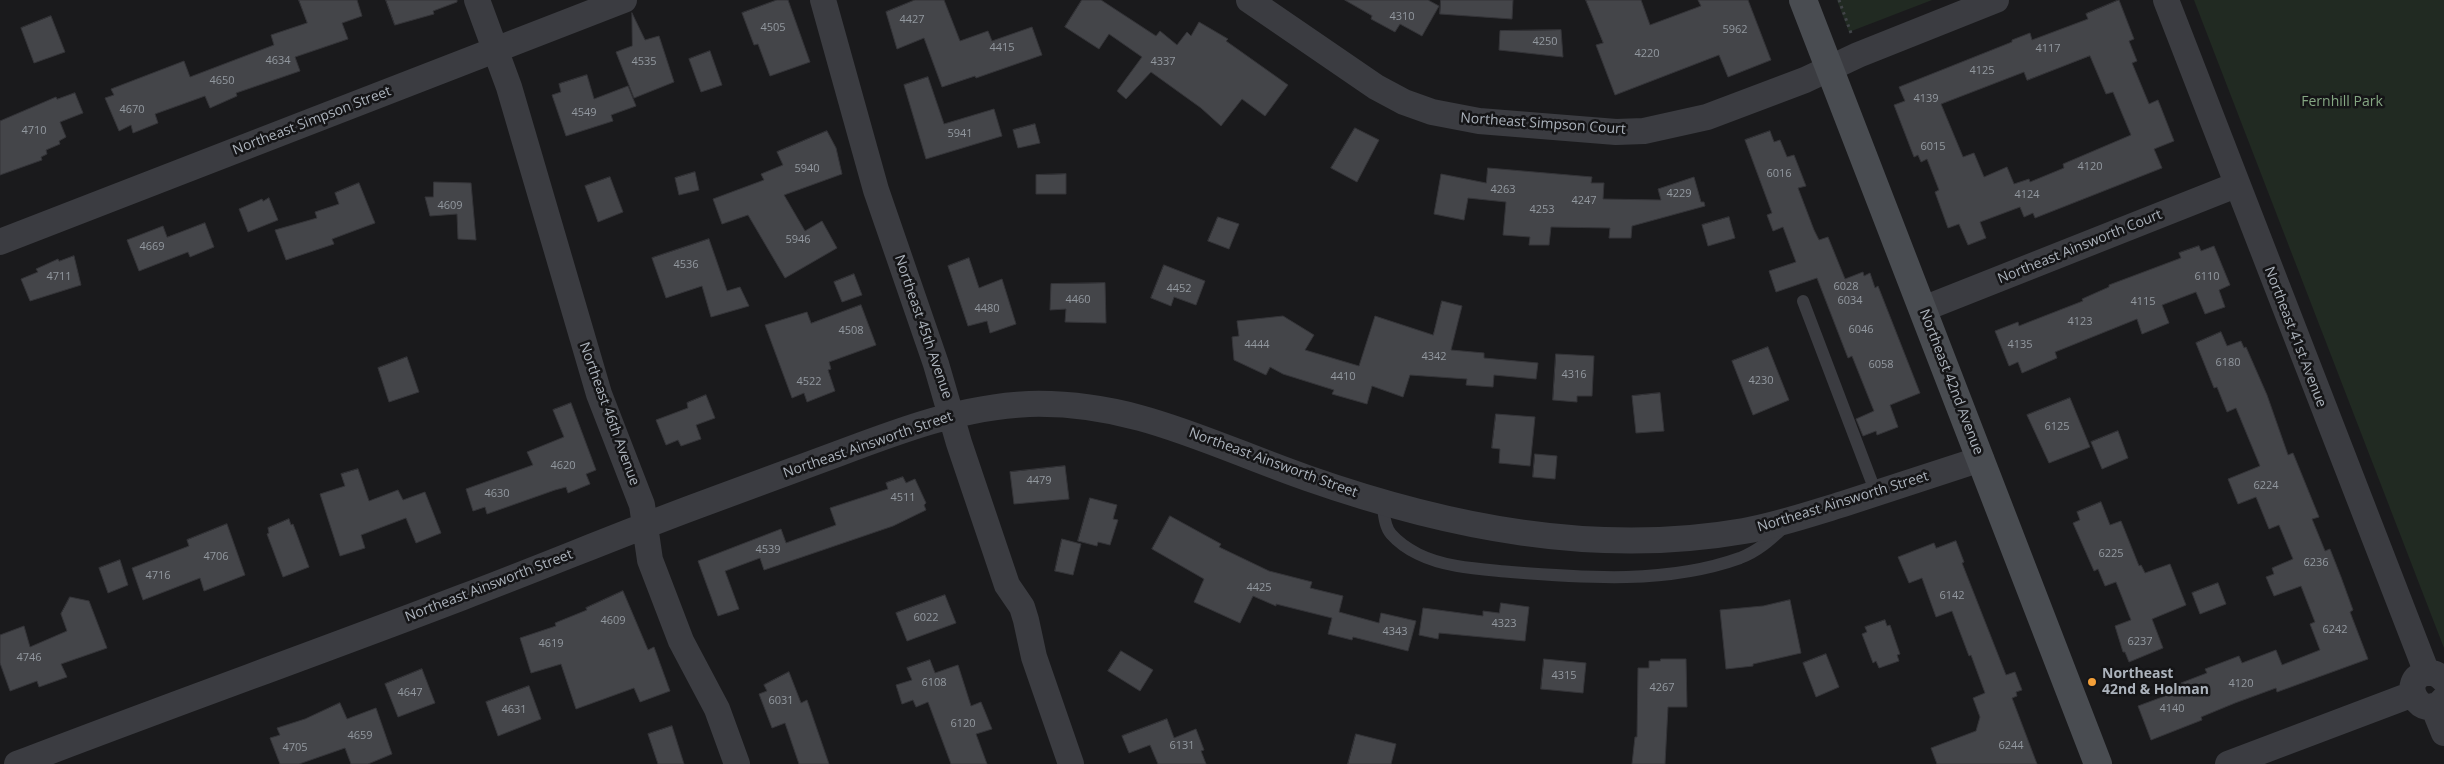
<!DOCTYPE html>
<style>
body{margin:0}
canvas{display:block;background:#1a1a1c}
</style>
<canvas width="2444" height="764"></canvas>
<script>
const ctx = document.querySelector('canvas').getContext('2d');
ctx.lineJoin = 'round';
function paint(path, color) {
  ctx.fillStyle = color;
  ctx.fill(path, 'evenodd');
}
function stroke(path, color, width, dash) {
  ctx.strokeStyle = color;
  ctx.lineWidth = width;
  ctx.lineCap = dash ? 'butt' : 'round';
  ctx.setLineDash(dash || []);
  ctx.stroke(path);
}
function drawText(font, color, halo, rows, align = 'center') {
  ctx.font = font + ' "Open Sans",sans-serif';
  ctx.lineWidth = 5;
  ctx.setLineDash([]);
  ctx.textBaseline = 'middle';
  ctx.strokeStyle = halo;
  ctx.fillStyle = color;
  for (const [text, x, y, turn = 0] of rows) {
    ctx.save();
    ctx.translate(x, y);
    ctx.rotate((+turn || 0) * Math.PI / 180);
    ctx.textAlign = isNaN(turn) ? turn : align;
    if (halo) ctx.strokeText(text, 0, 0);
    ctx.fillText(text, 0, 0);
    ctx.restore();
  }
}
paint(new Path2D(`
 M1837,0H1932L1849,32Z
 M2194,0H2444V648Z`), '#212a22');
const building = new Path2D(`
 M299,0H357L362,16L342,23L348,39L295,57L300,71L236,93L237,96L210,108L205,96L155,114L158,123L133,133L131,125L119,131L105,98L114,95L111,89L184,61L190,77L274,45L271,35L307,23Z
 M386,0H457V2L433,11L434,14L395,25Z
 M777,0H788L810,62L770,76L758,44L754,45L742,13Z
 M915,0H944L960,41L988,31L992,41L1032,27L1042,55L976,78L975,76L942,87L924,38L897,49L886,12Z
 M1082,0H1101L1156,36L1160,31L1177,45L1187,32L1191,36L1199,22L1228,39L1226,41L1288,85L1265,116L1242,99L1221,126L1201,108L1151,72L1126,99L1117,91L1142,57L1109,34L1099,49L1065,27Z
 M1345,0H1428L1439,6L1422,36L1400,24L1395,32L1371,19L1372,16Z
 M1441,0H1513L1512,19L1440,14Z
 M1586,0H1641L1650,25L1701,6L1698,0H1748L1771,60L1728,77L1719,55L1615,95L1596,45L1603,43Z
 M2119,0L2134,39L2129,41L2137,61L2132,63L2149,104L2158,100L2174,141L2154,149L2162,168L2035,218L2033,213L2024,217L2020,207L1980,222L1986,238L1968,245L1959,224L1948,228L1935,192L1939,190L1927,159L1921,162L1918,155L1914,157L1894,105L1905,101L1899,87L2012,42V40L2030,33L2032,40L2088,19L2086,14ZM2090,56L2106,94L2113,92L2131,135L2063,164L2064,168L2030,182L2029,179L2014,184L2007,167L1984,177L1974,153L1963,157L1941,104L2024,72L2027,80Z
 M632,13L645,40L659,36L674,82L634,98L616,52L632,46Z
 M51,16L65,52L34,63L21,28Z
 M1561,30L1563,57L1499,50L1500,31Z
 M710,51L722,85L701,92L689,59Z
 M587,75L594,99L628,86L636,106L611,115L613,121L566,136L552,95L561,92L559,84Z
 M928,77L944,124L994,109L1002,136L926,159L904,85Z
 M75,93L83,113L60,122L66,137L59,141L60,144L46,150L47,154L41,157L42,160L0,175V121L56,97L57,99Z
 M1035,124L1040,143L1018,148L1013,130Z
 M1355,128L1379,140L1357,182L1331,168Z
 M827,131L836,148L842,174L784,195L805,231L822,221L837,248L785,278L748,215L722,224L713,199L764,180L761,174L783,165L777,152Z
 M1770,131L1774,142L1780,140L1787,157L1794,155L1806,186L1798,188L1814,230L1819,240L1828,237L1845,279L1863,272L1864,276L1870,273L1875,288L1878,286L1920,393L1890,405L1898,427L1877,435L1876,431L1863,436L1856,419L1874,411L1852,356L1848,358L1817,278L1776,292L1769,271L1796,262L1783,227L1773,231L1767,215L1772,213L1745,140Z
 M1488,168L1592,177L1591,183H1604L1603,199L1661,200L1658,189L1694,177L1701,202H1704L1705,206L1632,226L1631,238H1609L1610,228L1551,227L1549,245H1529L1530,237L1503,235L1506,202L1468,198L1464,220L1434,214L1441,174L1486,183Z
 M695,172L699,190L679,195L675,178Z
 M1066,174V194H1036V175Z
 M610,177L623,212L598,222L585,186Z
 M434,182L471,183L476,240L458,239L457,214L430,216L425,197H433Z
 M359,183L375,223L332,239L334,244L286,260L275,230L317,218L315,212L339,204L335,193Z
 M269,198L278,220L248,232L239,209L262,199L263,201Z
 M1218,217L1239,224L1229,249L1208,241Z
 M1729,217L1735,238L1708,246L1702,225Z
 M205,223L214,247L190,257L188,252L139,271L127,240L163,226L167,237Z
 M709,239L727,291L740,287L749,306L711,317L702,286L666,298L652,258Z
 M2199,246L2201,251L2214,246L2230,285L2219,290L2225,307L2205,314L2196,292L2162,305L2169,323L2142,334L2137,319L2055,352L2057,358L2022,373L2018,362L2009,366L1995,331L2018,322L2019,326L2029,322L2083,301L2082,299L2109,287V285L2181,258L2179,253Z
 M74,256L81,285L30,301L21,279L38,272L36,269L58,259L59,261Z
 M969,258L979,288L1002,279L1016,324L990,333L987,321L968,326L948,266Z
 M1164,265L1205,281L1196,305L1174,297L1171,306L1151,298Z
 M854,274L862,295L842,302L834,282Z
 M1105,283L1106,323L1065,322L1066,309L1050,310L1051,284Z
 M1442,301L1462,306L1451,350L1484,353V358L1538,363L1536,379L1494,375L1493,387L1466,385L1467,379L1410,375L1403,397L1372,386L1367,404L1332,394L1334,390L1283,374L1270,367L1266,375L1234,360L1232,337L1239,336L1237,321L1283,316L1314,335L1305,350L1359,366L1375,316L1433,335Z
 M861,305L876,345L829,362L831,369L828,370L835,391L807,402L804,393L792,398L765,325L807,312L811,323Z
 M2221,332L2227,346L2241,341L2244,348L2246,347L2267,395L2288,455L2293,453L2319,517L2312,519L2325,551L2330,549L2341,577L2353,610L2350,612L2368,659L2277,692L2276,688L2235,703L2201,717L2202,720L2151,740L2138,706L2184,689L2181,683L2207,673L2205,669L2239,656L2242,663L2276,650L2282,665L2320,650L2310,624L2315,622L2301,586L2274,596L2266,577L2274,574L2272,568L2293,559L2279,525L2269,529L2256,497L2238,504L2228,479L2260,466L2236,408L2227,412L2217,387L2214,388L2196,343Z
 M1768,347L1789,400L1753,415L1732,361Z
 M1556,354L1594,356L1592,396H1577V402L1553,400Z
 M407,357L419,392L389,402L378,368Z
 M1660,393L1664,431L1636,433L1632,396Z
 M706,395L715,418L696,425L701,439L681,446L678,440L666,445L656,420L688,408L687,403Z
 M2070,398L2090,447L2049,463L2027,415Z
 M571,403L596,470L586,474L590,484L568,493L566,487L555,490L487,514L485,507L473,511L466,489L533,465L527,452L564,437L553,410Z
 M1496,414L1535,417L1530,466L1499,463L1500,449L1492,448Z
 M2118,431L2128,458L2102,469L2091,442Z
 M1535,454L1557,456L1555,479L1533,477Z
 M1065,466L1069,499L1014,504L1010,472Z
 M358,469L369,501L398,490L403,500L425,492L441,533L416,543L406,518L361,535L365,548L340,556L320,494L345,486L341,474Z
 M903,477L906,483L915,479L926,503L924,505L926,510L893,526L764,570L760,558L725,571L739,609L718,616L698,561L781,529L786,543L836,525L830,508L888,489L886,483Z
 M1090,498L1117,505L1113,519L1118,520L1110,545L1098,542L1097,546L1078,541Z
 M2101,502L2110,525L2121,521L2139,566L2141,565L2145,573L2170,564L2186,605L2152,619L2163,648L2129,662L2125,652H2123L2115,626L2131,620L2116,582L2105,586L2098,569L2094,571L2073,523L2080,520L2077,512Z
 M1170,516L1221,544L1219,547L1269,571L1312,582L1310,588L1343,596L1339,612L1379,623L1381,613L1416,621L1408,651L1353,637L1352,640L1328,634L1332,618L1276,604V606L1253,596L1240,623L1194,602L1204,579L1152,549Z
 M289,519L291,525L293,524L309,567L283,577L267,534L269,533L268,528Z
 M227,524L245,575L204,591L200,578L143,600L132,568L189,546L187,540Z
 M1062,539L1081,544L1073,575L1055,571Z
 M1956,541L1964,562L1962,563L2006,675L2015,672L2022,690L2016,692L2017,696L2012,698L2037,764H1937L1931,748L1976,731L1980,717L1973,698L1985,693L1971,655L1969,656L1952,611L1936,617L1922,578L1909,583L1898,557L1934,543L1936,548Z
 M120,560L128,585L108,593L99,568Z
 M2218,583L2226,604L2200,614L2192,593Z
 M623,591L648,650L654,647L670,691L640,702L634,688L576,709L561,664L531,673L520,638L556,626L555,623L587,610L586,608Z
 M945,595L956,623L907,641L896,613Z
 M70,597L89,601L107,648L61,664L67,677L39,687L37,681L10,691L0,663V635L24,626L30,647L67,631L61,614Z
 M1790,600L1801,653L1753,664V666L1726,669L1720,610L1763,606Z
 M1501,603L1529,607L1525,641L1439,633L1438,639L1419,635L1423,608L1483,616V611L1499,613Z
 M1885,620L1887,626L1890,625L1900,654L1897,655L1899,661L1879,668L1876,661L1873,663L1862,634L1867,632L1865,627Z
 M1121,651L1153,670L1140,691L1108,671Z
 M1826,654L1839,687L1816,697L1803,663Z
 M1544,659L1586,663L1583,693L1541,689Z
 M1661,659H1686L1687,707H1668L1665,764H1632L1635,737H1637L1638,668H1649V661H1660Z
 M930,660L935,673L958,665L971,706L981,702L992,729L976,734L987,764H951L928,702L916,707L913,700L902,704L896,685L912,680L907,668Z
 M422,669L435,703L398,717L385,684Z
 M789,672L801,703L807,700L829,764H799L785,723L772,728L759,694L767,691L764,685Z
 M529,686L541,719L498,736L486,702Z
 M340,703L347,719L376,708L392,754L368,764H351L345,748L299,764H280L270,738L280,735L277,728L305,719Z
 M1167,719L1174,738L1196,729L1204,750L1201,751L1206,764H1158L1150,745L1129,753L1122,736Z
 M672,726L684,764H658L648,734Z
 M1356,734L1396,744L1391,764H1348Z`);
paint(building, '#444549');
stroke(building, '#343438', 1);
stroke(new Path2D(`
 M1839,0L1851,33`), '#414448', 3, [2.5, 4]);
stroke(new Path2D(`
 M1803,301L1876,493
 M1382,502C1384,512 1384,526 1391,534C1398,542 1408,549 1418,554C1446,568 1481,569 1511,572C1586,578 1668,584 1740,558C1758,551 1770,540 1783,528`), '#3b3c41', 12);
stroke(new Path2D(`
 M477,0L509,87L599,394L642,505L650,560L681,641L717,709L737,764
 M823,0L876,190L936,364L959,443L1007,585L1022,607L1026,620L1034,657L1071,764
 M1249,0L1376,87L1404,102L1432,112L1479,121L1616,132L1644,131L1707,117L1805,80L1858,55L1996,0
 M2166,0L2427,673
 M0,242L624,0
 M1923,309L2236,185
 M2444,680C2439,675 2434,672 2427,673C2396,678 2421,726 2444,699
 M2433,706L2444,733
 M17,764C165,707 314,654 463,597C540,568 616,536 694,507C743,489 791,471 840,453C901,430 962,407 1029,404C1134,401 1212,445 1307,478C1447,527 1595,557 1744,531C1778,525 1810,514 1843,504C1889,489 1935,474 1981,459
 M2228,764L2413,694`), '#3b3c41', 26);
stroke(new Path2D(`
 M1803,0L2098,764`), '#494c51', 28);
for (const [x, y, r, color] of [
 [2092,682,5,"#f4a039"]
]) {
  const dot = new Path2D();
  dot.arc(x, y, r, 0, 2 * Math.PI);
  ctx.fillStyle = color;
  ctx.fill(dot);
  stroke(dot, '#151517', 2);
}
drawText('11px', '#92989f', null, [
 ["4310",1402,17],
 ["4427",912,20],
 ["4505",773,28],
 ["5962",1735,30],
 ["4250",1545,42],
 ["4415",1002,48],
 ["4117",2048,49],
 ["4220",1647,54],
 ["4634",278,61],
 ["4535",644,62],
 ["4337",1163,62],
 ["4125",1982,71],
 ["4650",222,81],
 ["4139",1926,99],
 ["4670",132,110],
 ["4549",584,113],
 ["4710",34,131],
 ["5941",960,134],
 ["6015",1933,147],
 ["4120",2090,167],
 ["5940",807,169],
 ["6016",1779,174],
 ["4263",1503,190],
 ["4229",1679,194],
 ["4124",2027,195],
 ["4247",1584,201],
 ["4609",450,206],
 ["4253",1542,210],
 ["5946",798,240],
 ["4669",152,247],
 ["4536",686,265],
 ["4711",59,277],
 ["6110",2207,277],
 ["6028",1846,287],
 ["4452",1179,289],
 ["4460",1078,300],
 ["6034",1850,301],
 ["4115",2143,302],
 ["4480",987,309],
 ["4123",2080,322],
 ["6046",1861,330],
 ["4508",851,331],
 ["4444",1257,345],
 ["4135",2020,345],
 ["4342",1434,357],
 ["6180",2228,363],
 ["6058",1881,365],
 ["4316",1574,375],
 ["4410",1343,377],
 ["4230",1761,381],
 ["4522",809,382],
 ["6125",2057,427],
 ["4620",563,466],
 ["4479",1039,481],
 ["6224",2266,486],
 ["4630",497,494],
 ["4511",903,498],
 ["4539",768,550],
 ["6225",2111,554],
 ["4706",216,557],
 ["6236",2316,563],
 ["4716",158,576],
 ["4425",1259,588],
 ["6142",1952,596],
 ["6022",926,618],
 ["4609",613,621],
 ["4323",1504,624],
 ["6242",2335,630],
 ["4343",1395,632],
 ["6237",2140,642],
 ["4619",551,644],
 ["4746",29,658],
 ["4315",1564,676],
 ["6108",934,683],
 ["4120",2241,684],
 ["4267",1662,688],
 ["4647",410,693],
 ["6031",781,701],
 ["4140",2172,709],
 ["4631",514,710],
 ["6120",963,724],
 ["4659",360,736],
 ["6131",1182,746],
 ["6244",2011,746],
 ["4705",295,748]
]);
drawText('14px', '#85a783', '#151517', [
 ["Fernhill Park",2342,102]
]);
drawText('14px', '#acb3bc', '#151517', [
 ["Northeast Simpson Street",312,121,-21],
 ["Northeast Simpson Court",1543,124,4],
 ["Northeast Ainsworth Court",2080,247,-22],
 ["Northeast 45th Avenue",923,327,71],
 ["Northeast 41st Avenue",2295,337,69],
 ["Northeast 42nd Avenue",1951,382,69],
 ["Northeast 46th Avenue",609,414,70],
 ["Northeast Ainsworth Street",868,445,-19],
 ["Northeast Ainsworth Street",1273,463,20],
 ["Northeast Ainsworth Street",1843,502,-17],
 ["Northeast Ainsworth Street",489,586,-21]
]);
drawText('bold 14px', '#acb3bc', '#151517', [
 ["Northeast",2102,674],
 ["42nd & Holman",2102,690]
], 'left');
</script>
